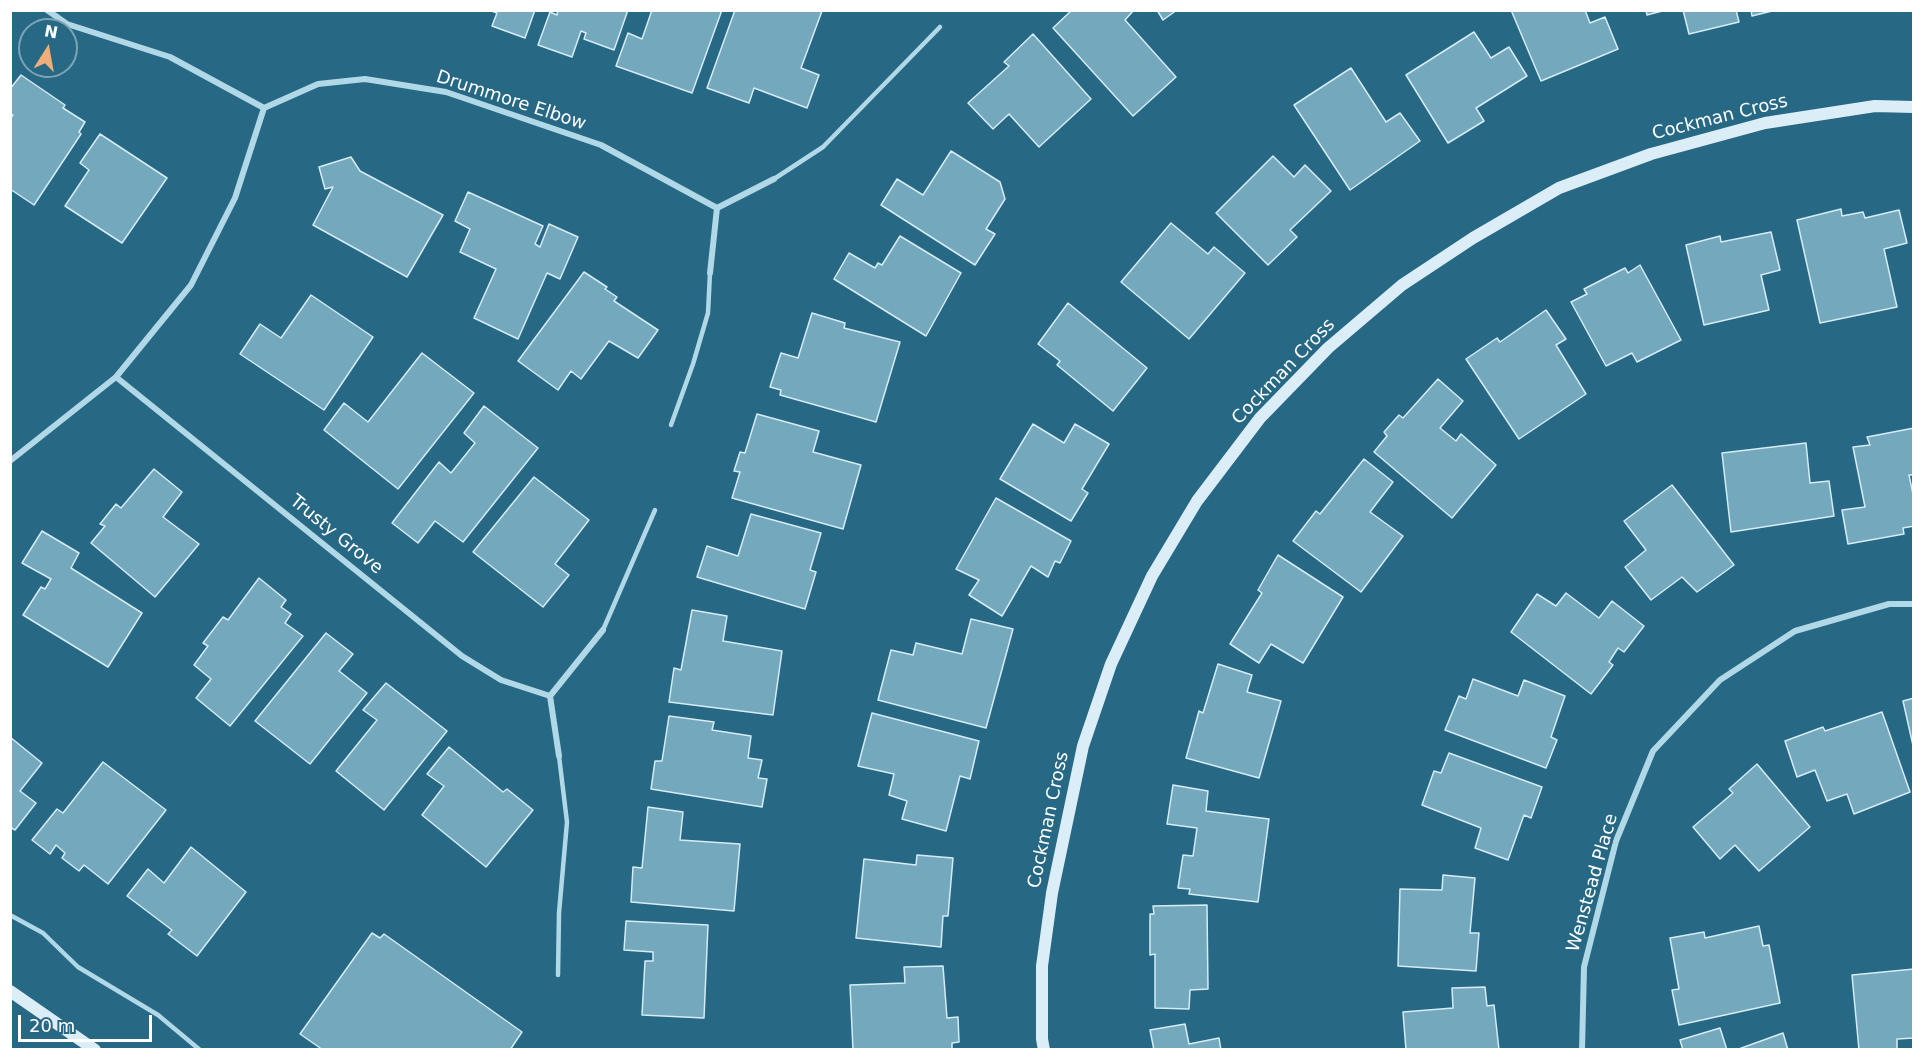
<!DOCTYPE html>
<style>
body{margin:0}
#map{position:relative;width:1924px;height:1060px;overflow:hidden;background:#276884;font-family:"DejaVu Sans",sans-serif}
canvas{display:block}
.frame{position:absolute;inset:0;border:12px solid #fff;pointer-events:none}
.north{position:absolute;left:18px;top:18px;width:60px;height:60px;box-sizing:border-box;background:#276884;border:2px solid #7da4b5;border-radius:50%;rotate:11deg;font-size:16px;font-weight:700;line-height:24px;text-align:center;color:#fff}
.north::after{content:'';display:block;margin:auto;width:21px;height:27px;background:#efad77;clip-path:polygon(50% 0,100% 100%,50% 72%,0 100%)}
.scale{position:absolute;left:18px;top:1015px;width:134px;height:27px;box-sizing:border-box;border:3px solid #fff;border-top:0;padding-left:8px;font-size:18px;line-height:21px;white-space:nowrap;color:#fff;-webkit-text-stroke:4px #276884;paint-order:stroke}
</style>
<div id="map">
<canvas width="1924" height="1060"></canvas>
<div class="frame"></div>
<div class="north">N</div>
<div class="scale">20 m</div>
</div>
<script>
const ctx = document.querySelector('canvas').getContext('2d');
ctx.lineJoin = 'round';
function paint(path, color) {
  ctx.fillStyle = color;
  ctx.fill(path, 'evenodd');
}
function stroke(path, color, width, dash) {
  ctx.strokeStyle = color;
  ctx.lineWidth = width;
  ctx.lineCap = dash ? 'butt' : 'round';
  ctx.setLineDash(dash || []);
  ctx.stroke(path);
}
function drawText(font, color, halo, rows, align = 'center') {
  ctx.font = font + ' "DejaVu Sans",sans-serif';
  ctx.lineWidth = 6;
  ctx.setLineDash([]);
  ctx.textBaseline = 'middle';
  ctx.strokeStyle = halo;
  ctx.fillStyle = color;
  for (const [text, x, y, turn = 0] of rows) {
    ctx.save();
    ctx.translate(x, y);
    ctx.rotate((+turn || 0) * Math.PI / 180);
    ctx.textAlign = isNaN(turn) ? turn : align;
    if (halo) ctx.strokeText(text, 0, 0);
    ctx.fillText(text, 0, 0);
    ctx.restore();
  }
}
const building = new Path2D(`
 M489,10H535L525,38L492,26L497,13Z
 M558,10H628L614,50L584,39L586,33L581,31L572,57L538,45L550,12L557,15Z
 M652,10H722L692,93L616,66L628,33L642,39Z
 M735,10L822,11L801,68L819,75L807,108L754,88L749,103L707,88Z
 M1072,10H1134L1125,20L1176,77L1133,116L1053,28Z
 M1157,10H1177L1163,20Z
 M1511,10H1585L1590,23L1605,17L1618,49L1541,81Z
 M1646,10H1666L1647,15Z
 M1683,10H1736L1739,22L1689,34Z
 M1751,10H1776L1752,16Z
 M1474,32L1491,58L1509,47L1527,76L1476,108L1484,121L1448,143L1406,75Z
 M1033,34L1091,99L1039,147L1009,114L993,129L968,103L1009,66L1004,62Z
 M1351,68L1386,122L1400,113L1420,141L1350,190L1294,105Z
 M21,75L65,105L63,108L85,122L79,132L81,134L34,205L10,189V119L13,115L10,114V89Z
 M100,134L167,178L122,243L65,206L89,170L80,163Z
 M951,151L1000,182L1005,199L986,229L995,234L975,265L881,205L897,179L923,195Z
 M1273,156L1294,177L1305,165L1331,191L1290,230L1297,237L1268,265L1216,213Z
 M351,157L360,171L443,215L407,277L313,225L333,187L325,189L319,167Z
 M468,192L543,226L535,244L540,247L549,224L578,237L560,279L547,273L518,339L474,318L496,269L460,252L470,229L455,221Z
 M1841,209L1842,216L1863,212L1865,218L1899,210L1907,243L1884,249L1897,307L1820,323L1797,220Z
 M1171,223L1208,254L1214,247L1245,273L1189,339L1121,282Z
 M1771,232L1780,270L1761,275L1769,310L1704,325L1686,245L1720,236L1721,242Z
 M900,236L961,273L926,336L834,279L849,253L875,268L878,263L882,265Z
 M1640,265L1681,340L1637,362L1632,353L1606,366L1571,302L1587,294L1584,289L1625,268L1628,273Z
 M584,272L607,287L605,289L617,297L614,301L658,330L638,358L609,341L581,379L571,371L558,390L518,361Z
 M311,295L373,337L324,410L240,354L260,324L281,338Z
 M1068,303L1147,368L1113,411L1057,365L1060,361L1038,344Z
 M1546,310L1566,339L1556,345L1586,394L1519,439L1466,359L1497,338L1500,342Z
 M812,313L845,323L844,328L900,342L876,422L780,395L781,390L770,387L781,353L798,358Z
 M422,353L474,393L398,489L324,430L344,403L368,422Z
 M1438,379L1463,401L1440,428L1456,441L1461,434L1496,465L1452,518L1374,452L1387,436L1384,432L1399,415L1403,418Z
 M484,406L538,448L463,542L435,521L418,543L392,523L439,462L451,473L475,443L464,433Z
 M757,414L819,431L813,452L861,465L843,529L732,498L740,472L734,471L740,452L745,453Z
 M1033,424L1064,443L1075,424L1109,444L1082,489L1088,493L1071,521L1000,479Z
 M1914,428V475H1909L1914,499V526L1903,528L1904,534L1848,544L1842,510L1865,507L1853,447L1870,445L1867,437Z
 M1806,443L1810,483L1829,481L1834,516L1731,532L1722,453Z
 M1364,459L1393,482L1370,512L1403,536L1361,592L1293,541L1316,511L1320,514Z
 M154,469L182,492L163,517L199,544L155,597L91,543L105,526L100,524L116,504L121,508Z
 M534,477L589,520L555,564L569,575L543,607L473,552Z
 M1672,485L1734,565L1697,592L1682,577L1651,600L1625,567L1646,550L1624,521Z
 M996,498L1071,541L1060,563L1055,561L1048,577L1031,566L1002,616L969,595L979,580L956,569Z
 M751,514L821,533L810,570L816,572L805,609L697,577L707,546L738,556Z
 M42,531L79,553L71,568L142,613L108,667L23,615L41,587L45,589L51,579L22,563Z
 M1278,555L1343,597L1303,663L1271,644L1259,663L1230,644L1262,593L1258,590Z
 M259,578L286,600L281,607L291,614L285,623L303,636L230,726L196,698L211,679L194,665L208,646L203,643L223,617L228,620Z
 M1566,593L1599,618L1612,601L1644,626L1624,652L1618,648L1609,662L1613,665L1591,694L1511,632L1537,594L1556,606Z
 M692,610L727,616L723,641L782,651L773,715L669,702L674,668L681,670Z
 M971,619L1013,629L986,728L878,700L891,650L913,655L916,643L962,654Z
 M326,633L353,654L339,671L367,693L310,764L255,721Z
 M1218,664L1252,675L1247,692L1281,701L1259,778L1186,758L1199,711L1203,713Z
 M1473,679L1518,696L1524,680L1565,696L1551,737L1557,740L1546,768L1445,730L1459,696L1466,699Z
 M386,683L447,731L384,810L336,771L377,720L363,710Z
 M1914,698V750L1903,701Z
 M1882,712L1910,792L1854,814L1847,794L1827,801L1815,770L1797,777L1785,741L1823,727L1825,731Z
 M872,713L979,741L970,779L960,776L946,831L902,819L907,801L889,795L894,774L858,766Z
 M669,716L714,722L712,730L751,736L748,758L762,760L758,778L767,779L762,807L651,789L655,761H662Z
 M10,737L42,763L20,791L36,803L15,830L10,827Z
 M449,747L503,792L507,789L533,810L486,867L422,815L444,786L427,774Z
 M1449,753L1542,787L1531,818L1524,815L1508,860L1475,848L1481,828L1422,805L1434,771L1441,773Z
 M103,762L166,810L108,884L84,865L79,871L62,858L65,853L56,845L50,854L32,840L57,809L63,813Z
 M1757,764L1810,827L1759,871L1735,845L1720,859L1693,827L1733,793L1729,789Z
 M1173,785L1208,791L1206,811L1269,819L1258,902L1189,894L1190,889L1178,888L1183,855L1193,856L1197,828L1167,824Z
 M648,807L683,812L680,840L740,844L734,911L631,902L633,867L642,868Z
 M191,847L246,892L197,956L168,934L172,930L127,896L148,869L164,883Z
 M917,855L953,858L948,916H943L941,947L856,938L864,859L916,865Z
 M1443,875L1475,878L1470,933H1479L1476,971L1398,966L1400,889L1442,890Z
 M1207,905L1208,989L1190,990L1189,1009L1155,1008V954L1150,955V914H1154L1153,906Z
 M626,921L708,925L704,1018L642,1015L645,961H653V952L624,950Z
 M1759,926L1763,946L1769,945L1780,1003L1679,1025L1672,990L1679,989L1670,938L1704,932L1705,938Z
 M372,933L380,938L384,934L522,1032L510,1050H323L300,1034Z
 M943,966L947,1018L958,1017L959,1042L952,1043V1050H853L850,985L905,983L904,967Z
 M1914,969V1038L1897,1039V1050H1859L1852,975Z
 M1485,987L1487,1006L1494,1005L1499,1050H1406L1403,1012L1453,1008L1452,988Z
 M1185,1024L1189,1044L1219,1038L1221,1050H1154L1150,1030Z
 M1720,1028L1727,1050H1683L1680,1040Z
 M1783,1033L1788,1050H1736Z`);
paint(building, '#74a8bc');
stroke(building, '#d5ecf6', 1.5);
stroke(new Path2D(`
 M774,179L823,147L940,27
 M671,425L693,364L708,313L710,273
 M603,630L655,510
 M10,915L43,933L78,967L158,1015L200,1050
 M558,975L559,913L567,822L559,756`), '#b1d8e7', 4.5);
stroke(new Path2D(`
 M47,10L67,24L170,57L264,108
 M710,273L717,208L774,179
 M116,377L462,656L501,680L550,696
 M10,461L116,377L191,285L235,198L264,108L318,84L365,79L446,92L601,145L717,208
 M559,756L550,696L603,630
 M1582,1050L1584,967L1616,841L1653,751L1720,680L1795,631L1889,604H1914`), '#b1d8e7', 6);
stroke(new Path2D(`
 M10,991L95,1050
 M1044,1050L1042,1039V966L1052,893L1083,746L1111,664L1152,576L1197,501L1260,418L1328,348L1402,285L1473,238L1559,188L1651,154L1765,123L1875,106L1914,107`), '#dbeef7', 12);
drawText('18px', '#fff', '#276884', [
 ["Drummore Elbow",511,101,18],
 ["Cockman Cross",1720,118,-14],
 ["Cockman Cross",1284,372,-46],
 ["Trusty Grove",336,535,39],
 ["Cockman Cross",1049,820,-78],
 ["Wenstead Place",1593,883,-74]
]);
</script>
